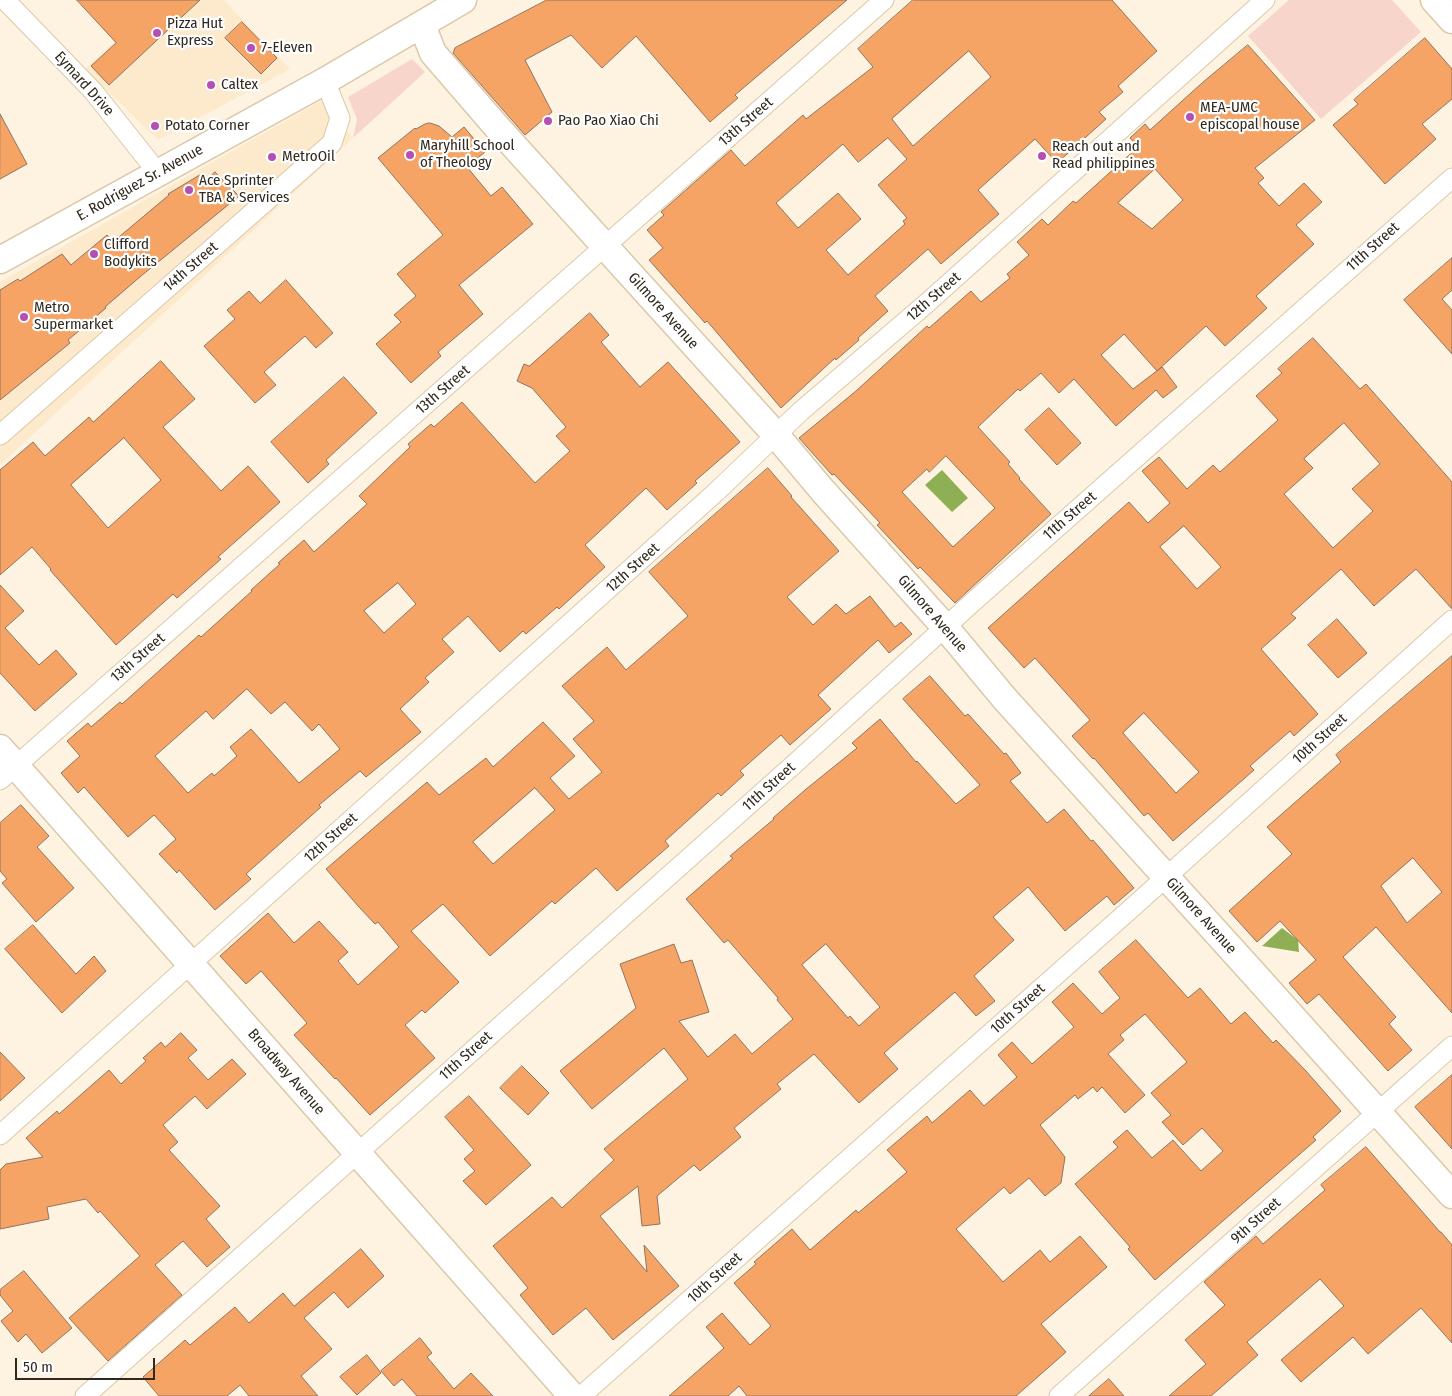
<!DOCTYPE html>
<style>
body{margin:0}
#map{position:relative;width:1452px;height:1396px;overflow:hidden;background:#fef3e0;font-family:"Fira Sans Condensed",sans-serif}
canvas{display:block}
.scale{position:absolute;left:15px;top:1358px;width:140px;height:22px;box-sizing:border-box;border:2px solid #30291d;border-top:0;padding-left:6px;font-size:15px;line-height:18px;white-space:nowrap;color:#30291d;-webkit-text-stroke:4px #fff;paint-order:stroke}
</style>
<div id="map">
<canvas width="1452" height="1396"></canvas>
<div class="scale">50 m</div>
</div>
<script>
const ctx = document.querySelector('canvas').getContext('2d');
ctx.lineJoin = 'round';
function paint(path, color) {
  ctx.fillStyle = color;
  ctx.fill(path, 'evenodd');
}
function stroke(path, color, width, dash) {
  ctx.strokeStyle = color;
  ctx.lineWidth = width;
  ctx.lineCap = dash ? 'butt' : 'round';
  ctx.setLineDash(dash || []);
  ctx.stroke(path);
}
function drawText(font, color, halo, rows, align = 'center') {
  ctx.font = font + ' "Fira Sans Condensed",sans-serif';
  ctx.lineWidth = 4.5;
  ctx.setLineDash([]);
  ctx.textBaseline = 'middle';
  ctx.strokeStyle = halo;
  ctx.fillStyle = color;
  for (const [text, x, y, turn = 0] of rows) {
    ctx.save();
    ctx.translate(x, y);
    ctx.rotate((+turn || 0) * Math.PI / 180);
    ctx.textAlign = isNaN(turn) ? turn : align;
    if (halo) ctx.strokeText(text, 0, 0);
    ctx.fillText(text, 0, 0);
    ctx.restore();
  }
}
paint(new Path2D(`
 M159,0H224L290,69L158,140L85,69Z
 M321,101L353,138L0,465V282Z`), '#fdeacc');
paint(new Path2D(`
 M1289,0H1392L1421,32L1321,119L1248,36Z
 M412,59L425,72L353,138L357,119L348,97Z`), '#f7d5cb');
paint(new Path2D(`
 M942,470L968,498L952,512L925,485Z
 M1282,928L1298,940L1299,952L1262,946Z`), '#8faf54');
const building = new Path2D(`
 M77,0H200L109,85L91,66L116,43Z
 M547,0H847L735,95L738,98L710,122L636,36L602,68L571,35L525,60L552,112L525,135L453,53L455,48Z
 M913,0H1112L1157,51L1118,86L1123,92L1099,112L1106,119L1057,163L1035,139L978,190L999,214L941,264L928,249L875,296L888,311L858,338L859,340L836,360L835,358L781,408L707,321L705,323L649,260L663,248L647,230L664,215L661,212L731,150L745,166L803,115L806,119L873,67L858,49ZM969,51L991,77L913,146L892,119ZM888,138L907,159L878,185L907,218L903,221L905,224L848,275L826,250L861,219L838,193L798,228L776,203L843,144L858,162Z
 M242,22L277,58L261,74L225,38Z
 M1425,38L1452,69V99L1422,124L1436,139L1385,184L1333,125L1358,104L1354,100Z
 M1248,45L1315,120L1255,168L1264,178L1258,183L1279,206L1304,183L1322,202L1296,225L1314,244L1256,296L1267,308L1225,346L1206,326L1157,371L1124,334L1101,355L1133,389L1162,367L1177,387L1163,398L1156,390L1116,426L1074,379L1059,393L1041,373L1020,391L1018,389L978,427L1010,462L1008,464L1020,478L1019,479L1051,514L955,603L920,567L918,569L877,525L880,523L834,474L832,475L799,438L856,391L927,326L929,328L971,291L981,302L1010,278L1007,274L1029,255L1017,242L1042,219L1048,225L1073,201L1076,203L1138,147L1130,138L1145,124L1150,130L1202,83ZM1155,169L1183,200L1152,229L1118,203ZM946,456L995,508L953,547L902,492L927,469L929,472Z
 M0,114L27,164L0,179Z
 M430,123L439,126L452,137L464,127L485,152L467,167L491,196L502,187L533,224L459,285L483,314L438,352L441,356L411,383L376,344L401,322L394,315L416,296L397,274L443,235L378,158L415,128L416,129L425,124Z
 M215,172L239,196L141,276L105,307L106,308L68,340L70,343L0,400V290L18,279L20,281L62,254L71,265L107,235L113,242L169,195L168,194L203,173L208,179Z
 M1452,258V290L1442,299L1452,310V354L1404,300Z
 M286,280L333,333L316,348L305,336L264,372L276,385L255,403L204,346L235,319L227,310L249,291L260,303Z
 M590,313L609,335L601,342L640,387L668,362L740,442L695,481L697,483L667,510L646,488L585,545L605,567L559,609L557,607L526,634L523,631L500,652L468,616L442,639L454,652L425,678L429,682L400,709L421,732L366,777L360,771L319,805L321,807L246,874L251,879L215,910L179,870L177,873L159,854L176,839L154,815L128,837L84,787L78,793L61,773L80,756L67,741L88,723L91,727L120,702L122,704L199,635L201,637L252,591L251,590L280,564L278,563L304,540L314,552L367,504L359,496L410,447L408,444L431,424L434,427L462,402L535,483L570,451L556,436L566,427L532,388L517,381L524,364L529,366ZM398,583L416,604L384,633L364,611ZM247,689L271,714L285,702L312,731L319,724L340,749L299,783L251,729L230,747L237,756L214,776L212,773L188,793L155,756L206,711L213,719Z
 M1313,338L1360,389L1366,384L1452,482V609L1416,569L1374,606L1341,569L1291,614L1296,618L1261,649L1318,714L1294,736L1290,731L1250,766L1254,770L1173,841L1148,813L1144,816L1094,758L1093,759L1072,736L1090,720L1035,658L1024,668L988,628L1129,502L1148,523L1170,503L1142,471L1159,457L1187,489L1213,465L1220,472L1278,420L1256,396L1282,373L1278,369ZM1344,423L1380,464L1352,489L1373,511L1333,548L1284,494L1313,468L1304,459ZM1184,526L1221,567L1197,589L1160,547ZM1144,713L1199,772L1176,793L1123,733Z
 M161,361L195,399L163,427L221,491L248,466L280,502L218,557L221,559L177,598L173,594L116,645L50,570L51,569L32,547L0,575V470L33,442L45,456L89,417L93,422ZM124,438L161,480L108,528L71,485Z
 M344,377L377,413L326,460L329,464L308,483L271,442Z
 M1049,408L1081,443L1057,465L1025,430Z
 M768,468L792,496L791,497L839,551L787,597L813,625L836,604L846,614L870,596L895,627L901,622L912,634L889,653L878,640L818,695L831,709L790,745L781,735L740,771L744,775L721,796L718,793L665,841L669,846L617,891L596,868L555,904L552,901L490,956L443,904L411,931L459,982L425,1013L422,1010L405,1025L435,1058L370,1115L336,1078L335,1079L294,1035L307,1023L261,971L246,984L220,956L268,913L294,943L319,921L348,952L338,961L358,985L399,947L378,922L375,924L359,907L326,869L427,782L439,795L486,758L493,767L543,722L575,756L550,778L569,799L602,772L573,739L594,721L562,686L607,647L626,670L688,616L649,572ZM535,788L555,810L493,864L473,842Z
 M0,585L24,611L5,628L39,665L56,650L77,674L35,711L0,673Z
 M1337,619L1367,653L1338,678L1308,645Z
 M1452,656V1013L1376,927L1343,957L1396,1017L1389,1024L1412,1050L1388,1071L1319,994L1307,1004L1289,983L1316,960L1280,921L1257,942L1229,911L1292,854L1267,827L1341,762L1336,755ZM1413,858L1442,892L1407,923L1381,886Z
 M930,676L965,716L968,714L1004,754L1006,753L1021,773L1010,781L1047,823L1064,809L1091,841L1093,840L1134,888L1114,905L1107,896L1065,931L1028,887L993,917L1014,940L974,976L995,1001L976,1016L955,992L884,1053L898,1069L859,1103L814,1054L777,1084L781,1089L734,1128L741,1137L700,1171L694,1165L657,1196L660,1224L642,1226L638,1186L600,1216L647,1272L644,1245L679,1286L613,1340L586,1308L553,1335L520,1295L528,1288L493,1246L552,1197L562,1208L614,1160L604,1149L688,1079L664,1048L592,1109L560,1071L636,1008L620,964L674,944L681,963L692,960L709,1012L679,1021L708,1057L735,1034L752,1054L793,1019L777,1000L778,998L728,940L724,943L686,899L733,858L730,856L774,819L773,818L805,790L857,748L852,743L880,719L916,762L917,761L956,804L980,785L903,699ZM826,944L880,1007L859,1026L850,1016L848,1018L802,965Z
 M21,805L49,836L37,847L74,888L36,922L2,883L7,879L0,871V823Z
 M33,925L76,974L94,956L106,971L62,1013L5,949Z
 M1136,940L1188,998L1200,988L1231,1024L1245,1012L1273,1043L1276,1040L1306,1071L1341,1111L1313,1137L1316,1140L1155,1280L1128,1249L1130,1247L1075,1184L1118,1147L1113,1142L1127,1130L1152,1158L1173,1140L1201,1171L1223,1151L1202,1128L1183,1145L1162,1122L1171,1115L1151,1093L1187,1062L1145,1014L1120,1035L1124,1040L1108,1054L1145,1095L1125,1113L1102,1087L1097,1092L1093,1087L1078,1099L1075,1095L1040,1125L1065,1157L1061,1183L1045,1196L1029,1178L1010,1194L1004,1187L956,1229L1003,1282L1040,1250L1050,1262L1080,1236L1107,1267L1041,1324L1066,1352L1016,1396H747L739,1386L728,1396H669L724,1348L706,1327L722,1313L750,1345L771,1326L734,1283L756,1264L754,1262L792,1229L810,1250L856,1210L858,1213L907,1172L887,1150L927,1116L932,1123L970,1090L984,1106L1017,1077L998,1055L1012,1042L1032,1064L1074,1027L1052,1002L1073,983L1102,1014L1120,998L1099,972Z
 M181,1033L197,1050L188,1058L208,1080L232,1059L246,1074L207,1109L195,1096L163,1125L178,1142L169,1150L220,1206L206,1219L230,1247L207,1267L183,1241L155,1265L182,1295L108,1361L69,1318L140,1256L100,1211L98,1213L86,1199L47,1207L49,1219L0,1229V1170L6,1164L43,1157L26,1138L57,1111L59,1114L109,1070L121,1084L146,1061L143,1058L161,1042L165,1047Z
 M0,1052L25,1078L0,1101Z
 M522,1066L549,1093L528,1115L500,1088Z
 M1452,1075V1149L1415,1107Z
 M469,1096L531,1165L486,1205L463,1181L475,1171L464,1159L474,1150L445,1117Z
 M1366,1147L1440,1232H1441L1452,1245V1343L1421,1308L1368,1354L1353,1337L1301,1382L1281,1360L1344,1306L1320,1279L1247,1342L1258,1355L1211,1396H1169L1206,1364L1185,1340L1225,1305L1204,1282L1256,1236L1263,1244L1325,1190L1321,1185Z
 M361,1249L384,1276L348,1308L334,1292L304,1318L332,1349L301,1376L318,1396H249L240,1385L227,1396H159L143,1377L185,1340L190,1345L235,1307L249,1323L283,1293L294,1306Z
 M24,1271L72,1328L42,1353L26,1334L18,1342L1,1321L13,1311L0,1295V1290Z
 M420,1338L432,1353L427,1357L454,1389L471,1373L493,1396H417L402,1379L394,1386L381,1371Z
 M367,1355L381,1373L357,1395L340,1377Z
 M1109,1379L1124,1396H1089Z`);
paint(building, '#f5a465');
stroke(building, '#907460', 1);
const street = new Path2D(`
 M5,0L93,91L158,173
 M0,435L332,143L340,118L325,81
 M0,780L884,0
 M0,1135L715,493L801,411L927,303L1265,0
 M85,1396L791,767L974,601L1452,178
 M581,1396L1134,906L1452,620
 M1059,1396L1452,1046`);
const secondary = new Path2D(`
 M1434,0L1452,20
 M422,25L433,53L496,126L776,435L823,491L945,627L1005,699L1254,974L1452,1195
 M0,260L325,81L463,0
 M0,748L572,1396`);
stroke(street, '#dbc8a9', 21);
stroke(secondary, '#dbc8a9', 29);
stroke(street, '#fff', 19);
stroke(secondary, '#fff', 26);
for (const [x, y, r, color] of [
 [157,33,5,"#b54fb3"],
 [251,48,5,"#b54fb3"],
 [211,85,5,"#b54fb3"],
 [1190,117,5,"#b54fb3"],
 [548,121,5,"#b54fb3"],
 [155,126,5,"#b54fb3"],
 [410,155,5,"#b54fb3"],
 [1042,156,5,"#b54fb3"],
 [272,157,5,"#b54fb3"],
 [189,190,5,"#b54fb3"],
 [94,254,5,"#b54fb3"],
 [24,317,5,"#b54fb3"]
]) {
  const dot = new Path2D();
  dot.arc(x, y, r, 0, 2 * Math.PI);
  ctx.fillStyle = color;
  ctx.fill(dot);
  stroke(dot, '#fff', 2);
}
drawText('15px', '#30291d', '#fff', [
 ["Pizza Hut",167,24],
 ["Express",167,41],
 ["7-Eleven",261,48],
 ["Caltex",221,85],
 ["MEA-UMC",1200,108],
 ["episcopal house",1200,125],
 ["Pao Pao Xiao Chi",558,121],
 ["Potato Corner",165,126],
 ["Maryhill School",420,146],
 ["of Theology",420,163],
 ["Reach out and",1052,147],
 ["Read philippines",1052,164],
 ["MetroOil",282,157],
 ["Ace Sprinter",199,181],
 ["TBA & Services",199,198],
 ["Clifford",104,245],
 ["Bodykits",104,262],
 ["Metro",34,308],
 ["Supermarket",34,325]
], 'left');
drawText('15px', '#30291d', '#fff', [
 ["Eymard Drive",84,84,48],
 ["13th Street",746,122,-41],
 ["E. Rodriguez Sr. Avenue",140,183,-29],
 ["11th Street",1373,247,-42],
 ["14th Street",191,267,-41],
 ["12th Street",934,297,-41],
 ["Gilmore Avenue",663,311,48],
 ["13th Street",443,390,-41],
 ["11th Street",1070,516,-41],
 ["12th Street",633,568,-42],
 ["Gilmore Avenue",932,614,49],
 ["13th Street",138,658,-41],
 ["10th Street",1320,739,-42],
 ["11th Street",769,787,-42],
 ["12th Street",331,838,-42],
 ["Gilmore Avenue",1201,916,48],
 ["10th Street",1018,1009,-42],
 ["11th Street",466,1056,-42],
 ["Broadway Avenue",286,1072,49],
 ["9th Street",1256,1221,-42],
 ["10th Street",715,1278,-42]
]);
</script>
